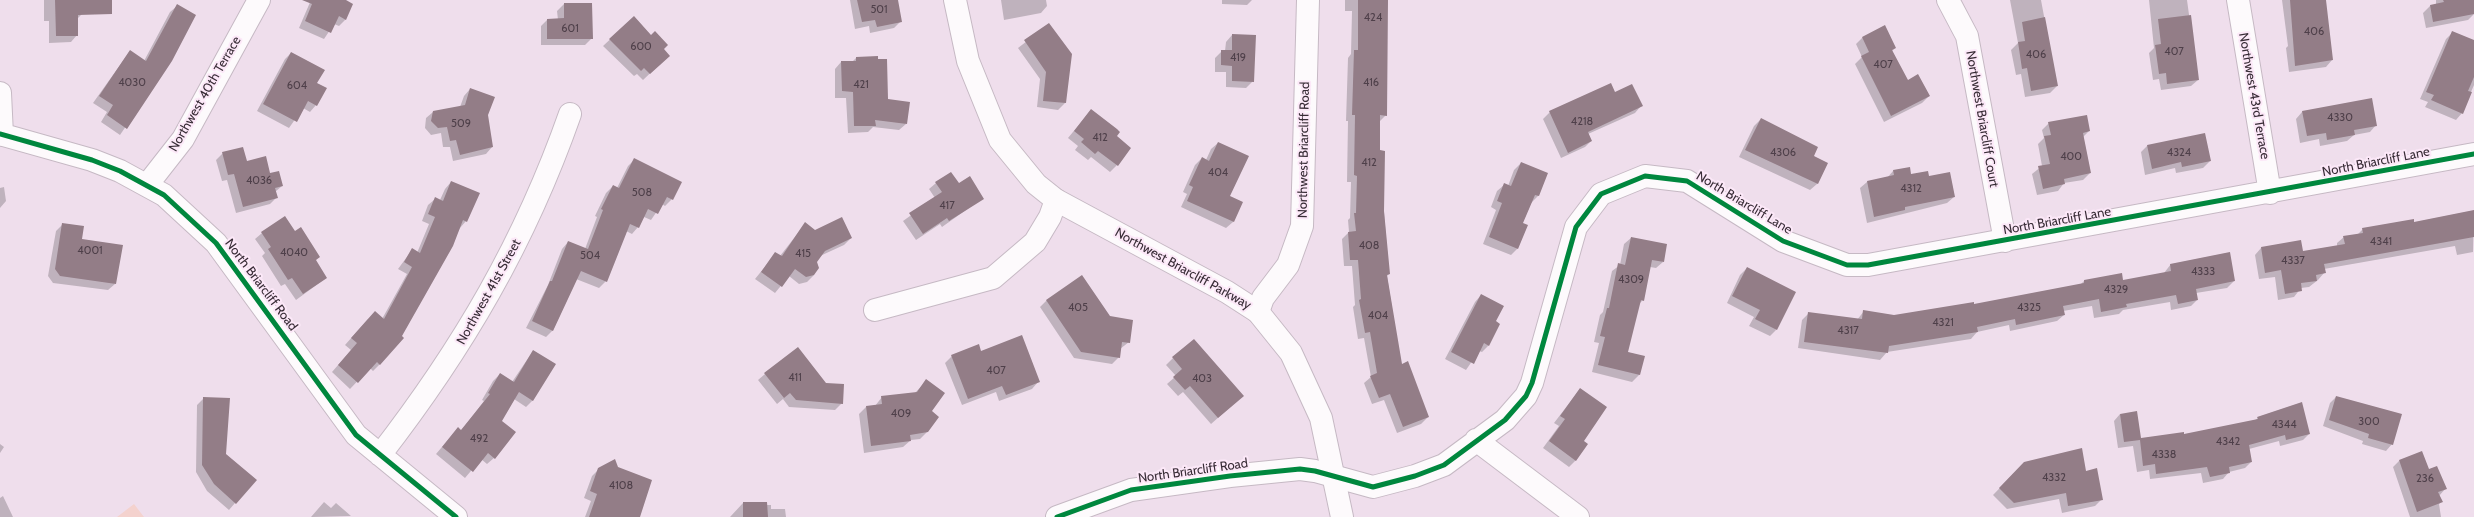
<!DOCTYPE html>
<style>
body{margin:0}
canvas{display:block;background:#efdeec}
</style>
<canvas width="2474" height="517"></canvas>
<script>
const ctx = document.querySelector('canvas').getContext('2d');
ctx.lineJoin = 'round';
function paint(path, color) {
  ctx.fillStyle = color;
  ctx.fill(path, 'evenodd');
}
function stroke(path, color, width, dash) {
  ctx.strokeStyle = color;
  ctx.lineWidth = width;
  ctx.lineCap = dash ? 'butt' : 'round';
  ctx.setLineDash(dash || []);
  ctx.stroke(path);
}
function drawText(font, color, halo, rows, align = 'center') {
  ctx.font = font + ' Cabin,sans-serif';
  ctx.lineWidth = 4;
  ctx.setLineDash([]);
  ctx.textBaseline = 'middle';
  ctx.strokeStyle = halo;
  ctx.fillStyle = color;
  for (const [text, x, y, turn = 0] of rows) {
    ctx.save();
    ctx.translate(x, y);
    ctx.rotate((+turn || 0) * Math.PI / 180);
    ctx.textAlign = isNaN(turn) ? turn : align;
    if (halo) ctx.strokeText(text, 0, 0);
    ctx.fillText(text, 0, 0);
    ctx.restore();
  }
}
paint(new Path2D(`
 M134,504L144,517H117Z`), '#f4d2ce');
paint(new Path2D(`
 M44,0H81L82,14L77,19V35L71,42L49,43V21H44Z
 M311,0H345L346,19L339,26L334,24L324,39L299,28Z
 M850,0H897L901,21L894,28L870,33L869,26L855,29Z
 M1001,0H1046L1047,6L1041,13L1004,20Z
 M1222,0H1252L1247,5L1222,4Z
 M1345,0H1387L1386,115L1379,122V151L1389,274L1387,276L1401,365L1428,417L1421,424L1397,433L1384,400L1372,404L1364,383L1371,377L1364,338L1358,339L1353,307L1355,305L1352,266H1344L1342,239L1349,232L1348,220L1350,218L1351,182H1347L1348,121H1346L1348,58L1351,54L1352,11H1345Z
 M2010,0H2041L2057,86L2050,93L2025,97L2021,74L2016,75L2011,50L2018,43Z
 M2149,0H2187L2198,80L2191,86L2161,90L2159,79L2153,80L2149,53L2154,48Z
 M2282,0H2325L2332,60L2326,67L2289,72L2286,48L2288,46Z
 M2436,0H2473L2474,14L2468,20L2426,28L2423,13L2430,6L2436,5Z
 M564,4L592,38L585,45H541V26L547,20H558L557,11Z
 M177,6L171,60L120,135L101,122L107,112L93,103L130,51L144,61L170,12Z
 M634,17L663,49L662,62L643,80L637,74L634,76L603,46Z
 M1049,24L1065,103L1058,110L1037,107L1040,79L1018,48Z
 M1884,26L1895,48L1892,51L1907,81L1929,96L1922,103L1884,122L1855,64L1862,57L1856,44L1862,38Z
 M2452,33L2474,42V85L2462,113L2456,120L2425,107L2428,102L2420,99L2446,39Z
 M1232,35L1253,81L1246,88L1226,87V72H1215V58L1222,51H1225L1226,42Z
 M291,53L316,83V105L310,112L303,108L289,128L257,111L285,59Z
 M856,58L906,124L899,130L873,127L868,132L848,133L846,98H835V69L841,62H852Z
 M470,89L487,115L492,147L486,154L453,161L450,147H443L441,133L431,135L425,128L426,118L433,112L460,107L464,96Z
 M1615,94L1641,106L1635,113L1588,134L1591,141L1585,147L1561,158L1543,119L1550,112Z
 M2371,99L2376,125L2370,132L2354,135L2347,141L2320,146L2319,139L2300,143L2296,119L2302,112Z
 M1091,110L1115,137L1117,165L1110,172L1091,157L1088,160L1075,150L1078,146L1068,138Z
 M1761,119L1813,157L1827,164L1817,184L1810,190L1739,157L1754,126Z
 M2049,123L2089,131L2083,137L2090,173L2083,180L2064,183L2058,191L2037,195L2032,174L2042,166L2038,144L2044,138L2042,130Z
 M1218,143L1229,197L1242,203L1233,222L1226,228L1181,207L1187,194L1183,192L1195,165L1202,158L1206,160L1211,149Z
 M2147,146L2210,161L2203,168L2176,173L2175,168L2145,175L2141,152Z
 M223,153L270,174L282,186L275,192L276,198L270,204L236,213L227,180L222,181L216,160Z
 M635,159L672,199L665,206L662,204L651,220L644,217L638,227L632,234L626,231L606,281L599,288L576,279L553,330L546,337L526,328L548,285L562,249L568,242L585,249L597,217L595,216L606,193L613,186L617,188L628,166Z
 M1521,163L1547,174L1538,196L1531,203L1522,224L1517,249L1511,255L1483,244L1496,210L1491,207L1497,191L1504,185L1508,186L1514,170Z
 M1909,168L1911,176L1928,177L1954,197L1947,203L1867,223L1860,188L1867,182L1887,178L1893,171Z
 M451,182L466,221L460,228L401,336L380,364L373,371L370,368L350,389L332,372L351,350L345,345L368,319H382L407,274L398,269L412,250L417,253L429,224L422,221L428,205L435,199L440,200L445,189Z
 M936,183L958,184L983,198L942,227L940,224L916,240L903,221L935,198L929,189Z
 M4,187L6,201L0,208V188Z
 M2474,211L2473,252L2457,255L2455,246L2324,269V273L2318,280L2309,287L2301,288L2294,297L2278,300L2275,277L2259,279L2255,255L2261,248L2302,252L2337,246V243L2344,237L2357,235L2363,229L2413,223Z
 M63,224L115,284L108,290L53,283L48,276L56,231Z
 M805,224L815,231L851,238L844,245L820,256L816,261L814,275L807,282L799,284L789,276L775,293L755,279L776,253L780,256Z
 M262,233L315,261L326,278L296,300L285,284L281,286L262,256L265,253L255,239Z
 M1631,238L1663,262L1656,268L1650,267L1643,300L1639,304L1627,352L1644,357L1639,375L1632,382L1592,372L1599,343L1594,342L1600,315L1603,312L1612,271L1620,265L1624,244Z
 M2171,264L2234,281L2227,288L2196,293L2197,300L2191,306L2171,310L2170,302L2123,310L2119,314L2094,318L2092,306L2063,311L2064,315L2057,321L2010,331L2009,325L1977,332L1971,339L1887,352L1880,360L1798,348L1802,320L1809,313L1857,320L1864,311L1894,316L1973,305L2080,285L2084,281H2122L2164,273Z
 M1747,268L1776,330L1770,336L1749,326L1754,317L1727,303L1740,275Z
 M1481,295L1494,321L1488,346L1482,352L1479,351L1466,370L1445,359L1475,302Z
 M1047,300L1110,317L1129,342L1120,349L1119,357L1112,364L1074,358L1040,307Z
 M533,351V400L526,407L514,399L500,421L494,458L487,464L481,459L465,478L436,454L458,428L461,431L484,401L482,400L493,381L500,374L512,382Z
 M981,352L1038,382L1032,389L999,401L996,392L962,405L945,363L952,356Z
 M1173,358L1236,402L1211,424L1183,392L1178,396L1167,384L1176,376L1166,365Z
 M765,374L825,383L842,403L835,410L789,407L783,399L777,404L758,380Z
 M927,380L931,411L927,432L920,439L911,440L903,447L864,453L859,414L866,407L875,406L882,397L915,393Z
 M1580,389L1582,441L1576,460L1569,467L1543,448L1559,426L1554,423Z
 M2336,397L2392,444L2386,451L2362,444L2363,441L2323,426L2330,403Z
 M204,398L225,455L235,503L229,510L207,491L196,472L197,405Z
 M2120,414L2140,439L2183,436L2254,421L2258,418L2309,434L2303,440L2280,446L2279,441L2249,449L2251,462L2245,468L2229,472L2223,479L2203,483L2201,473L2150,479L2149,470L2137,472L2133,446L2118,448L2114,421Z
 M0,444L4,447L0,453Z
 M2081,449L2085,472L2102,499L2095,506L2062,513L2059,499L2007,509L1993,495L2024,463Z
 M2399,461L2428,470L2446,488L2439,496L2441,502L2439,504L2441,517H2410L2393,467Z
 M599,469L639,517H585L591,501L584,498L592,476Z
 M3,496L13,517H0V498Z
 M324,502L331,508L336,503L351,516L311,517Z
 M743,503H766V505H771V509H785L786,517H730Z`), '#0003');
paint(new Path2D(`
 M55,0H112V14L78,15V36H56Z
 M302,0H346L353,4L346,20L339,16L331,33L305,21L312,4Z
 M857,0H898L902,22L877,27L875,20L862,22Z
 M1358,0H1388L1387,116L1380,115V150L1385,151L1384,211L1390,274L1387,275L1402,364L1408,361L1429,417L1403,427L1390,394L1379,398L1370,376L1377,373L1370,332L1365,333L1359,300L1361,299L1358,260H1350L1348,232L1356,231L1354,213H1356L1357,176L1354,175L1355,115H1352L1354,50H1358Z
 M2290,0H2326L2333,60L2295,66Z
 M2443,0H2474V14L2433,22L2430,5L2444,2Z
 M564,3H592L593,39H547V19L564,18Z
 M177,4L196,15L172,61L127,129L107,115L113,105L99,96L130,50L146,61Z
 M2191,15L2199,80L2167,84L2166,73L2159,74L2155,45L2161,44L2158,19Z
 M634,16L651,35L655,31L668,45L664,49L670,56L650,74L644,68L641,71L609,39Z
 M2045,17L2058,86L2031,91L2027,68L2022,69L2018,42L2025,41L2022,22Z
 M1049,23L1072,54L1066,103L1043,101L1046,72L1024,40Z
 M1885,25L1896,48L1892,50L1908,80L1918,74L1930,96L1891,116L1861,56L1869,52L1862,37Z
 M2452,31L2474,40V77L2468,91L2472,92L2463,114L2431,100L2434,95L2426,92Z
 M1232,34L1256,35L1254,82L1232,81V66L1221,65V50H1232Z
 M291,52L325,70L317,83L327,88L317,106L308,101L297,122L263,104Z
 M878,56V59H887L888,99L910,102L907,124L875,120L876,126H854L853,92L842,91L841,61H856V57Z
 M1611,83L1615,92L1632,84L1643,106L1588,132L1592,141L1568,153L1549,111Z
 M470,88L495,97L488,115L493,147L460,155L456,140L450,141L447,127L438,128L431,121L433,111L465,105Z
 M2372,98L2377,126L2354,130L2355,135L2327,140L2326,133L2307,136L2302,111Z
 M1091,109L1117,129L1120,132L1117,136L1131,148L1118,166L1098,151L1095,154L1081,142L1084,139L1074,131Z
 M2087,115L2090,131L2083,133L2091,173L2064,179L2065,184L2043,189L2038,166L2050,164L2044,136L2051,135L2048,122Z
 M1761,118L1818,147L1814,156L1828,163L1818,184L1745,150Z
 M2205,133L2211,161L2182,167L2181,162L2152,169L2147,145Z
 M1218,142L1249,156L1230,196L1243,202L1234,222L1187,201L1193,187L1189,185L1202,157L1209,161Z
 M243,147L247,161L266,156L270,173L279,171L283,186L275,188L278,198L243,207L234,174L228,175L222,152Z
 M634,158L682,182L673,200L667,197L658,214L648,209L639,228L630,224L607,282L581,271L553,331L532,321L550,281H552L568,241L588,249L603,210L601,209L613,185L619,188Z
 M1521,162L1548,173L1539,196L1535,195L1523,223L1528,225L1518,249L1489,237L1502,203L1497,201L1504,183L1511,186Z
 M1910,167L1911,174L1928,171L1929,176L1950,172L1955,197L1905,207V210L1874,217L1867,181L1894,175L1893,170Z
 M951,172L959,183L970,176L984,199L949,221L947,218L923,234L909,213L942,192L935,182Z
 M451,181L480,193L467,222L463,220L453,246L402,336L404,338L380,365L377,362L358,383L338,365L357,343L351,338L375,311L384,319L412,267L404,262L412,248L420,253L435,217L428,214L435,197L443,201Z
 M2474,210V237L2324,264L2326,273L2316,275L2317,281L2301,283L2302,291L2285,294L2281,270L2265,273L2261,247L2301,240L2303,251L2345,244L2343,236L2363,233L2362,228L2414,219V222Z
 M285,216L295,231L301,227L320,257L316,260L327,278L303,294L292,278L288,280L268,249L271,247L261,232Z
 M842,217L852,238L825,251L817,262L819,268L814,275L806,277L795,269L782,287L761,272L775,252L782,256L805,222L815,230Z
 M62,223L84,226L82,239L123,245L116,284L60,276L55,269Z
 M1631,237L1667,244L1664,262L1652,260L1644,301L1641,300L1628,352L1645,356L1640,375L1598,365L1605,337L1600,336L1607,308H1609L1618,263L1625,265Z
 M2230,252L2235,281L2196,289L2198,300L2178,304L2176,295L2126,304L2127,307L2101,312L2099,299L2063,306L2065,315L2016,325L2015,319L1977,327L1978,332L1889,346L1888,353L1804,342L1808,312L1862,319L1863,310L1894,315L1974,302V304L2084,283V280L2122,273L2123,280L2171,271L2170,264Z
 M1747,267L1796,292L1777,330L1755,319L1760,310L1732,296Z
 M1082,275L1110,316L1133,320L1130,343L1122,342L1120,358L1081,352L1046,300Z
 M1481,294L1504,306L1496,321L1500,324L1489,346L1484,343L1474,364L1451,352Z
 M1022,335L1040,382L1006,395L1002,386L968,399L951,355L979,344L981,351Z
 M1194,339L1244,396L1218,418L1190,386L1185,390L1173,377L1182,369L1172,357Z
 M798,347L826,383L844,384L843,404L796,400L790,393L784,398L764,373Z
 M533,350L556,364L533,401L519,392L502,421L516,432L495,459L488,453L473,472L442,447L458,427L461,430L490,394L488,393L500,373L514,382Z
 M926,379L945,393L932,411L939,417L928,432L910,435L911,441L871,446L866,406L882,404L881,396L917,392Z
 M1580,388L1607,407L1584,441L1588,444L1576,461L1549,441L1565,419L1560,416Z
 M2336,396L2402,414L2393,445L2368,438L2369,434L2329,420Z
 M203,397L230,398L226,454L257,480L236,504L214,484L202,465Z
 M2302,402L2310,434L2286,440L2285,435L2249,445L2252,462L2229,467L2230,473L2210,477L2207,467L2156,474L2155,464L2143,466L2140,440L2124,442L2120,414L2137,411L2141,438L2184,432V434L2258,419L2257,417Z
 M2082,448L2086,471L2097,468L2103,500L2068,506L2066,493L2014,503L1999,488L2024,462Z
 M2422,451L2429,469L2437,466L2447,489L2438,492L2443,502L2417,512L2399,460Z
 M615,459L618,467L652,480L640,517H589L597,494L590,491L598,468Z
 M743,502H767L768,517H743Z`), '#937d87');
const minor = new Path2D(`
 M1948,0L1967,36L2005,241
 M2238,0L2270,193
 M0,93L2,135
 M0,134L92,160L120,171L164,195L216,243L356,435L456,517
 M147,185L183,139L259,0
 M875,310L993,278L1035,242L1050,217L1056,200
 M1258,312L1263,298L1288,265L1302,226L1308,0
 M1476,440L1578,517
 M380,455C463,348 525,242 570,114
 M1057,517L1131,490L1230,476L1300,469L1315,471L1373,487L1415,476L1444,465L1505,420L1526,396L1532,383L1576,227L1601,194L1645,176L1687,181L1783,241L1847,265H1868L2474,154`);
const major = new Path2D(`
 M955,0L968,61L1000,140L1036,184L1056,200L1227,292L1258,312L1291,353L1321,418L1342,517`);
stroke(minor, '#c6b9c4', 24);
stroke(major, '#c6b9c4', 24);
stroke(minor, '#fdfafc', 22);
stroke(major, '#fdfafc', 22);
stroke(new Path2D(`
 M0,134L92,160L120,171L164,195L216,243L356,435L456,517
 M1057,517L1131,490L1230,476L1300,469L1315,471L1373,487L1415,476L1444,465L1505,420L1526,396L1532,383L1576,227L1601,194L1645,176L1687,181L1783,241L1847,265H1868L2474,154`), '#00873e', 5);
drawText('11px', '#4f404a', null, [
 ["501",879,10],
 ["424",1373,18],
 ["601",570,29],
 ["406",2314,32],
 ["600",641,47],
 ["407",2174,52],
 ["406",2036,55],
 ["419",1238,58],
 ["407",1883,65],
 ["4030",132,83],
 ["416",1371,83],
 ["421",861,85],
 ["604",297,86],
 ["4330",2340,118],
 ["4218",1582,122],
 ["509",461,124],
 ["412",1100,138],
 ["4306",1783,153],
 ["4324",2179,153],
 ["400",2071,157],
 ["412",1369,163],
 ["404",1218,173],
 ["4036",259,181],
 ["4312",1911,189],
 ["508",642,193],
 ["417",947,206],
 ["4341",2381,242],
 ["408",1369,246],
 ["4001",90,251],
 ["4040",294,253],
 ["415",803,254],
 ["504",590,256],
 ["4337",2293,261],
 ["4333",2203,272],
 ["4309",1631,280],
 ["4329",2116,290],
 ["405",1078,308],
 ["4325",2029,308],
 ["404",1378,316],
 ["4321",1943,323],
 ["4317",1848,331],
 ["407",996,371],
 ["411",795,378],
 ["403",1202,379],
 ["409",901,414],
 ["300",2369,422],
 ["4344",2284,425],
 ["492",479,439],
 ["4342",2228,442],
 ["4338",2164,455],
 ["4332",2054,478],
 ["236",2425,479],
 ["4108",621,486]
]);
drawText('13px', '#382c36', '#fce8f8', [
 ["Northwest 40th Terrace",205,94,-60],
 ["Northwest 43rd Terrace",2254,96,80],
 ["Northwest Briarcliff Court",1982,119,80],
 ["Northwest Briarcliff Road",1304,150,-89],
 ["North Briarcliff Lane",2376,162,-11],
 ["North Briarcliff Lane",1744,203,31],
 ["North Briarcliff Lane",2057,221,-10],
 ["Northwest Briarcliff Parkway",1183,269,29],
 ["North Briarcliff Road",261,285,53],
 ["Northwest 41st Street",489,292,-61],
 ["North Briarcliff Road",1193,471,-8]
]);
</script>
